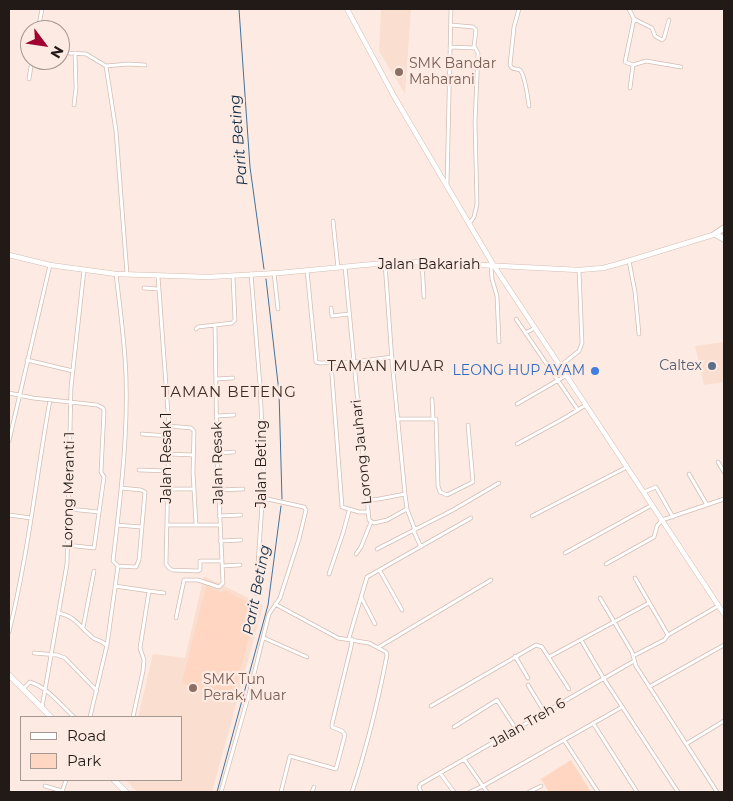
<!DOCTYPE html>
<style>
body{margin:0}
#map{position:relative;width:733px;height:801px;overflow:hidden;background:#fdebe3;font-family:Montserrat,sans-serif}
canvas{display:block}
.frame{position:absolute;inset:0;border:10px solid #211a16;pointer-events:none}
.legend{position:absolute;left:20px;top:716px;width:162px;height:65px;box-sizing:border-box;background:#fdebe3;border:1px solid #a59791;margin:0;padding:6px 9px;list-style:none;font-size:15px;color:#211a16}
.legend li{display:flex;align-items:center;gap:10px;height:25px}
.legend b{width:25px;border:1px solid #a59791}
.north{position:absolute;left:20px;top:20px;width:50px;height:50px;box-sizing:border-box;background:#fdebe3;border:1px solid #a59791;border-radius:50%;rotate:121deg;font-size:14px;font-weight:700;line-height:20px;text-align:center;color:#211a16}
.north::after{content:'';display:block;margin:auto;width:18px;height:22px;background:#a2022f;clip-path:polygon(50% 0,100% 100%,50% 72%,0 100%)}
</style>
<div id="map">
<canvas width="733" height="801"></canvas>
<div class="frame"></div>
<ul class="legend">
<li><b style="height:6px;background:#fff"></b>Road</li>
<li><b style="height:14px;background:#fed6c1"></b>Park</li>
</ul>
<div class="north">N</div>
</div>
<script>
const ctx = document.querySelector('canvas').getContext('2d');
ctx.lineJoin = 'round';
function paint(path, color) {
  ctx.fillStyle = color;
  ctx.fill(path, 'evenodd');
}
function stroke(path, color, width, dash) {
  ctx.strokeStyle = color;
  ctx.lineWidth = width;
  ctx.lineCap = dash ? 'butt' : 'round';
  ctx.setLineDash(dash || []);
  ctx.stroke(path);
}
function drawText(font, color, halo, rows, align = 'center') {
  ctx.font = font + ' Montserrat,sans-serif';
  ctx.lineWidth = 4.5;
  ctx.setLineDash([]);
  ctx.textBaseline = 'middle';
  ctx.strokeStyle = halo;
  ctx.fillStyle = color;
  for (const [text, x, y, turn = 0] of rows) {
    ctx.save();
    ctx.translate(x, y);
    ctx.rotate((+turn || 0) * Math.PI / 180);
    ctx.textAlign = isNaN(turn) ? turn : align;
    if (halo) ctx.strokeText(text, 0, 0);
    ctx.fillText(text, 0, 0);
    ctx.restore();
  }
}
paint(new Path2D(`
 M381,9H411L405,94L379,51Z
 M724,342V382L704,385L695,346Z
 M204,576L263,605L212,792H137L126,780H181V717H138L153,654L185,658Z`), '#fadecf');
paint(new Path2D(`
 M206,586L222,593L225,590L257,607L232,700L182,683Z
 M571,760L591,792H549L541,779Z`), '#fed6c1');
stroke(new Path2D(`
 M239,9L250,167L264,269
 M266,279L279,392L282,499
 M217,792L268,605L281,506`), '#41729d', 1);
const street = new Path2D(`
 M519,9L514,27L510,65L512,68C514,69 518,69 520,70C525,75 528,99 529,106
 M629,9L634,19L625,62L633,65L646,61L681,67
 M634,19L652,28L655,36L662,40L664,38L669,20
 M451,25L473,27L476,30L474,46L478,53L475,122L477,204L474,217L469,224
 M38,30L42,9
 M450,47L475,48
 M60,48L69,53L86,54L106,66L128,64L145,65
 M106,66L116,131L127,274
 M29,79L32,60
 M449,79L477,80
 M630,88L633,65
 M74,105L76,88L75,53
 M447,185L451,9
 M333,221L338,268
 M629,261L635,292L639,334
 M422,262L424,297
 M385,263L392,361L405,494L407,509L415,530
 M491,265L492,279L497,296L499,342
 M345,267L369,520L374,523L387,520L407,509
 M307,270L316,362L320,363L354,362L392,357
 M274,273L278,309
 M116,274C120,309 125,343 126,377C128,439 120,500 113,561L118,566L136,567L139,560L145,492L141,490L121,488
 M251,274L260,385L264,474L256,594
 M158,276L169,426L166,564L169,568L172,570L198,571L200,570V561H222
 M144,288L158,289
 M331,308L332,316L349,314
 M516,319L578,410
 M196,329L198,327L215,325
 M525,333L535,328
 M27,360L73,371
 M331,363L342,507L359,512H368
 M560,366L579,351L582,343L579,270
 M216,379L233,378
 M9,393L33,398L97,405L103,408L104,411L101,472L104,477L94,548L67,545
 M432,399L433,419
 M517,404L567,375
 M217,416L234,415
 M398,419H436L438,486L440,492L447,495L473,482L468,425
 M169,426L191,428L194,431L193,472L196,525
 M142,434L169,436
 M9,441L50,265
 M517,444L561,420L586,405
 M218,453L234,452
 M169,454L193,455
 M718,462L724,472
 M139,470L168,471
 M689,474L707,505
 M168,489H194
 M219,490L243,489
 M644,492L656,487L673,517
 M367,500L379,499L405,494
 M69,509L99,512
 M9,515L31,518
 M219,516L241,515
 M532,516L627,467
 M117,525L141,527
 M167,525H220
 M413,530L421,547
 M220,541L241,540
 M377,549L453,510L499,483
 M565,553L652,505
 M356,554L361,547L371,522
 M606,564L654,537L657,526L662,520L724,499
 M222,566L240,565
 M380,571L402,610
 M329,574L343,533L349,511
 M635,578L668,635
 M115,586L149,591
 M361,597L375,624
 M600,598L632,652L636,666L717,792
 M275,604L338,638L369,643L386,652L387,655C378,702 367,747 352,792
 M59,613C78,618 78,626 92,637C96,641 102,640 106,645
 M176,618L184,580H198L219,587L223,583L217,455L215,325L232,323L235,320L233,277
 M83,628L94,571
 M9,632C28,556 36,478 50,400
 M264,638L307,657
 M349,638L367,577L471,518
 M581,640L604,679L678,792
 M379,647L491,580
 M34,653L57,655L65,658L97,691
 M515,656L528,678
 M633,656L664,640L668,635L718,606
 M549,657L649,603
 M528,685L545,713
 M649,687L724,645
 M23,689L30,682C47,687 61,705 74,717
 M431,706L536,645L542,647L569,689
 M42,707L67,564L71,387L84,270
 M90,717L107,645L118,566
 M133,717L143,671L144,660L140,648L149,591L164,593
 M593,723L637,792
 M454,727L497,700L516,729
 M564,740L598,792
 M686,744L724,721
 M464,759L487,792
 M440,773L454,792
 M45,786L62,791
 M62,792L66,780
 M221,792L249,694L269,614L280,598L299,539L306,510L304,507L263,498
 M281,792L290,756L336,769L345,735L342,731L332,727V724L351,647L352,639
 M312,792L314,787
 M421,792L419,787L421,784L634,661
 M470,792L483,786L622,707
 M529,792L541,786`);
const secondary = new Path2D(`
 M347,9L395,98L494,266L724,614
 M9,255L50,265L116,274L208,277L279,273L385,263L422,262L579,270L603,268L618,264L716,234`);
const primary = new Path2D(`
 M9,675L51,717
 M114,780L126,792`);
const highway = new Path2D(`
 M724,228L715,234L724,239`);
stroke(street, '#d2bdb3', 4.5);
stroke(secondary, '#d2bdb3', 5.5);
stroke(primary, '#d2bdb3', 6);
stroke(highway, '#d2bdb3', 7);
stroke(street, '#fff', 3);
stroke(secondary, '#fff', 4.5);
stroke(primary, '#fff', 5);
stroke(highway, '#fff', 5.5);
for (const [x, y, r, color] of [
 [399,72,5,"#8d6e63"],
 [712,366,5,"#5c6f8a"],
 [595,371,5,"#3f7fe0"],
 [193,688,5,"#8d6e63"]
]) {
  const dot = new Path2D();
  dot.arc(x, y, r, 0, 2 * Math.PI);
  ctx.fillStyle = color;
  ctx.fill(dot);
  stroke(dot, '#fdebe3', 2);
}
drawText('14px', '#785e54', '#fdebe3', [
 ["SMK Bandar",409,64],
 ["Maharani",409,80],
 ["SMK Tun",203,680],
 ["Perak, Muar",203,696]
], 'left');
drawText('14px', '#211a16', '#fdebe3', [
 ["Jalan Bakariah",429,265],
 ["Lorong Jauhari",362,452,-96],
 ["Jalan Resak 1",167,458,-90],
 ["Jalan Resak",218,463,-91],
 ["Jalan Beting",262,464,-90],
 ["Lorong Meranti 1",69,490,-89],
 ["Jalan Treh 6",528,723,-30]
]);
drawText('14px', '#4e5e75', '#fdebe3', [
 ["Caltex",702,366]
], 'right');
drawText('14px', '#366cbe', '#fdebe3', [
 ["LEONG HUP AYAM",585,371]
], 'right');
drawText('italic 15px', '#0e2c46', '#fdebe3', [
 ["Parit Beting",239,140,-95],
 ["Parit Beting",257,590,-79]
]);
ctx.letterSpacing = '1px';
drawText('15px', '#3f2f27', '#fdebe3', [
 ["TAMAN MUAR",386,367],
 ["TAMAN BETENG",229,393]
]);
ctx.letterSpacing = '0px';
</script>
